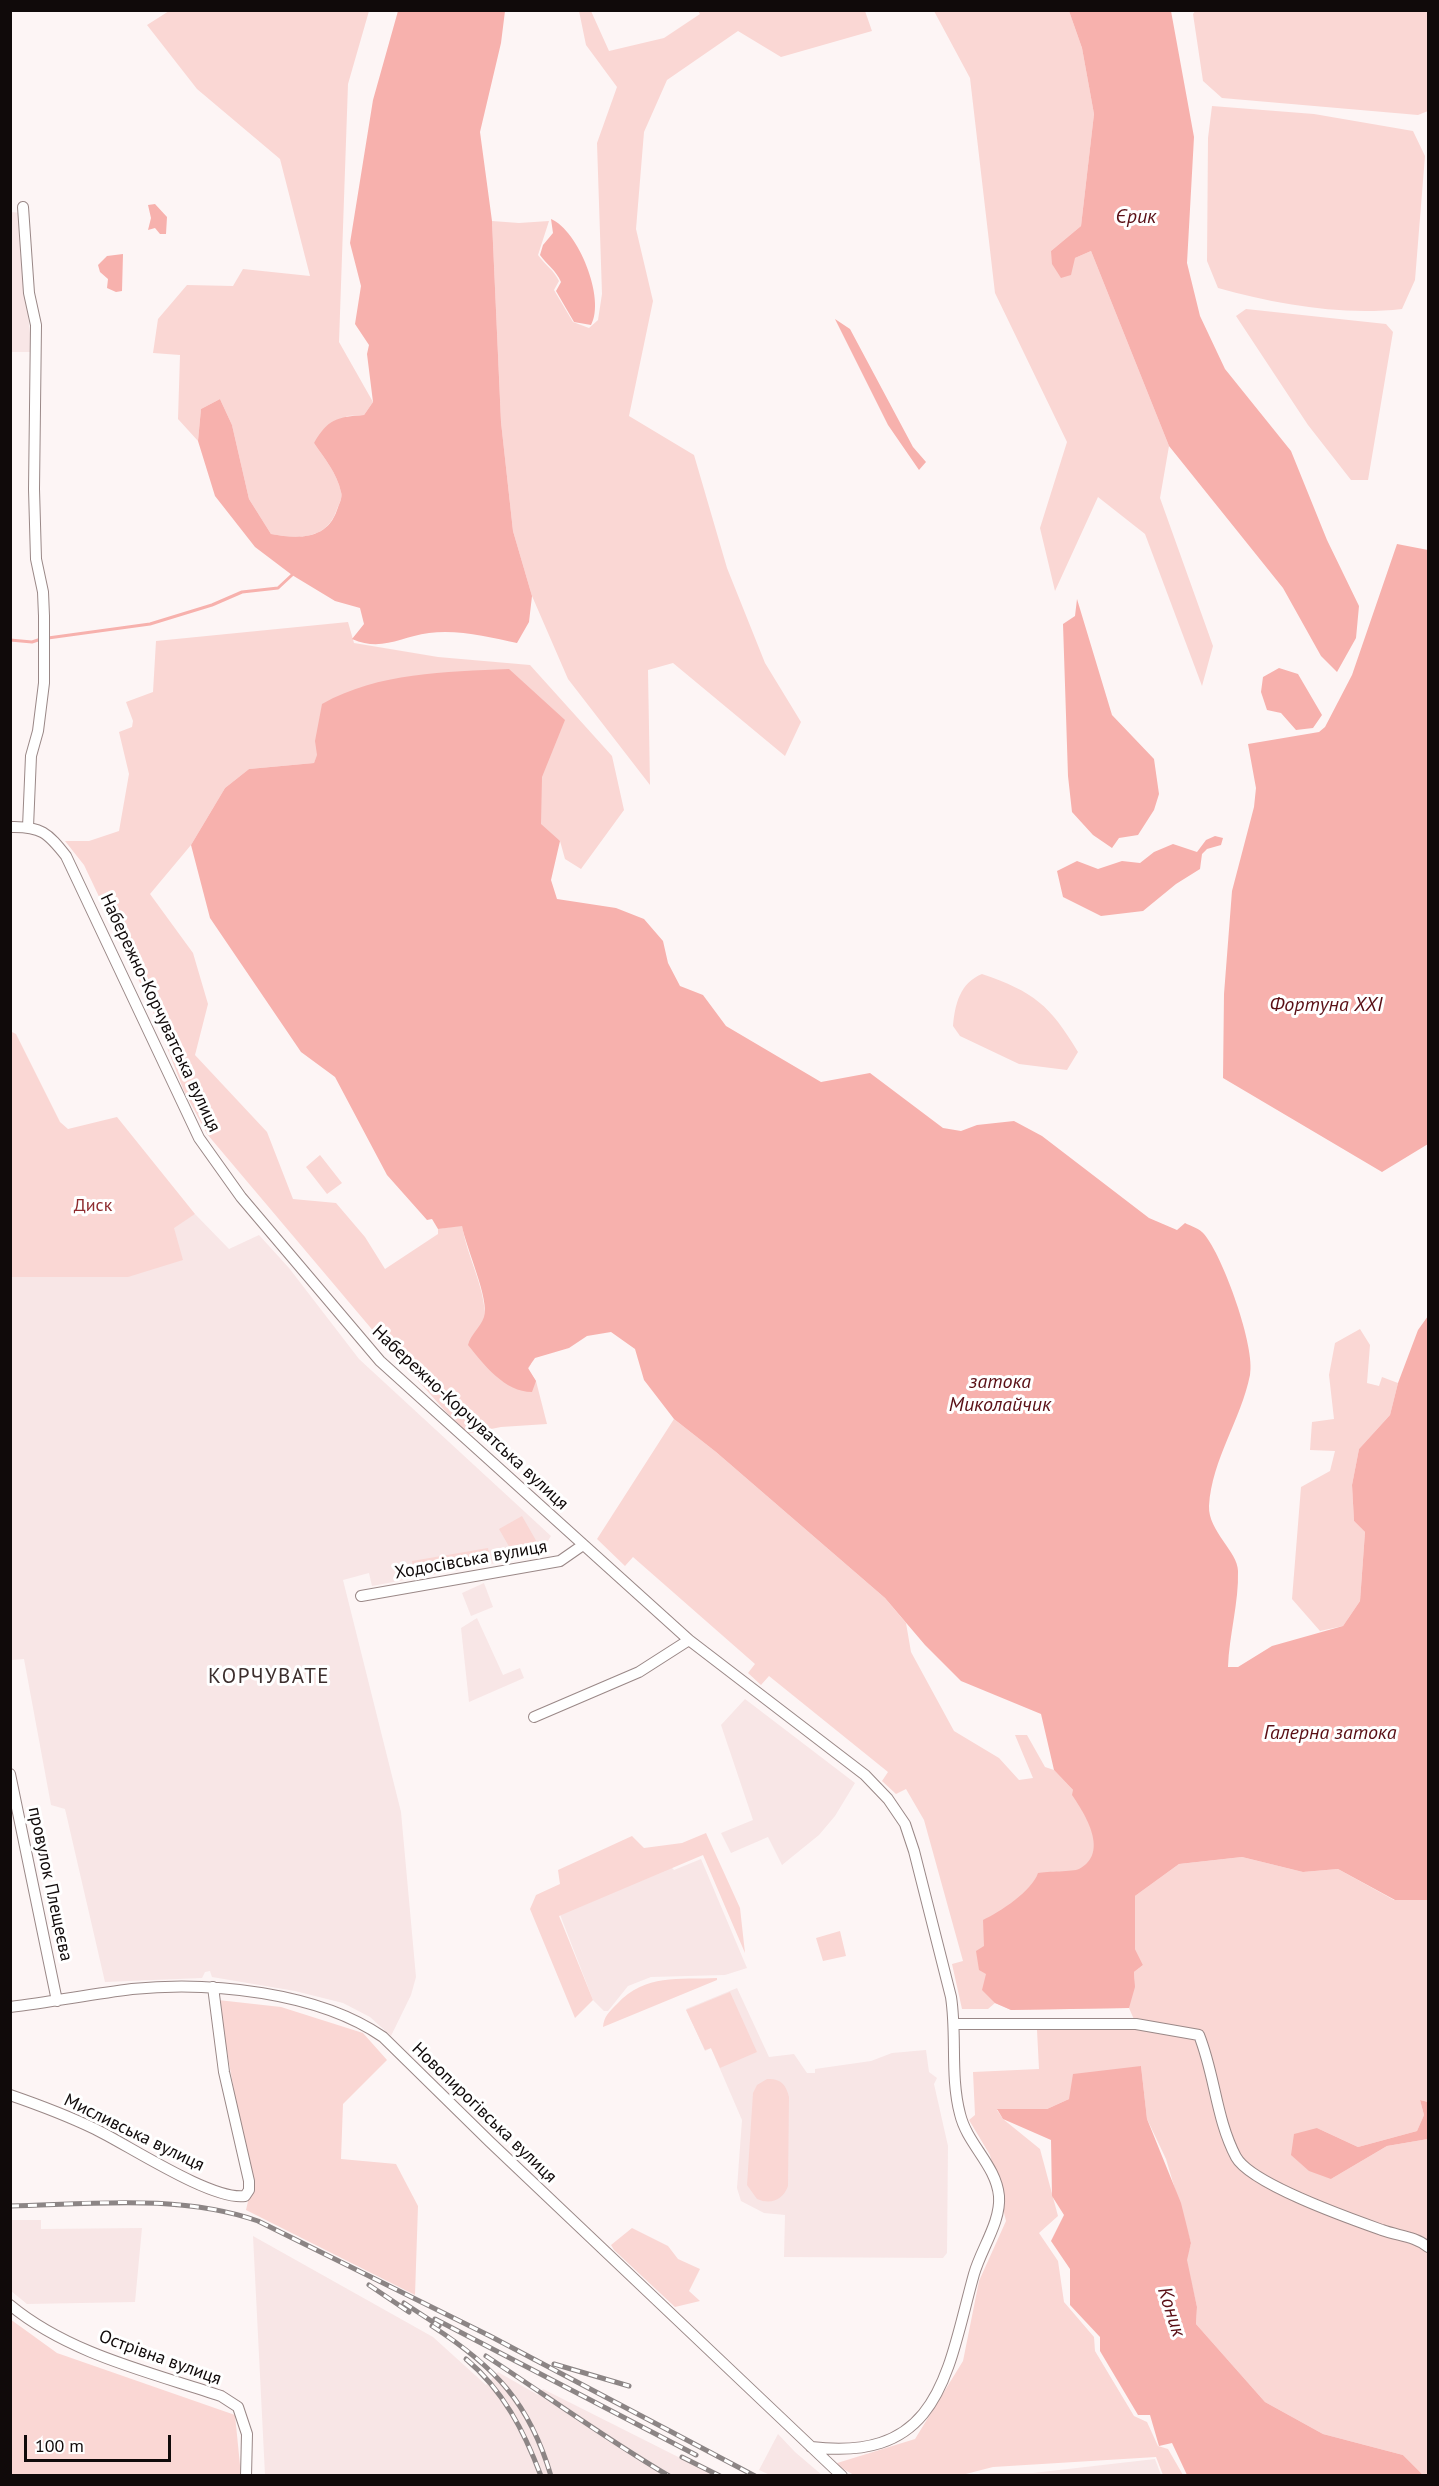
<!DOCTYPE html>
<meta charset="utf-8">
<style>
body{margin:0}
#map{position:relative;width:1439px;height:2486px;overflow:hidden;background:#fdf5f5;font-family:"PT Sans",sans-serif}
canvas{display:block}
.frame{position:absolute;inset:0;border:12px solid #100a0a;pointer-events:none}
.scale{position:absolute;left:24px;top:2435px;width:147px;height:27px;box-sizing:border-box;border:3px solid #100a0a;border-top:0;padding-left:8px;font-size:18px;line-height:21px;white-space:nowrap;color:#100a0a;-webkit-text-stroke:4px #fff;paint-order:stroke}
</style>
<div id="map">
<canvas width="1439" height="2486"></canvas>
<div class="frame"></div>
<div class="scale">100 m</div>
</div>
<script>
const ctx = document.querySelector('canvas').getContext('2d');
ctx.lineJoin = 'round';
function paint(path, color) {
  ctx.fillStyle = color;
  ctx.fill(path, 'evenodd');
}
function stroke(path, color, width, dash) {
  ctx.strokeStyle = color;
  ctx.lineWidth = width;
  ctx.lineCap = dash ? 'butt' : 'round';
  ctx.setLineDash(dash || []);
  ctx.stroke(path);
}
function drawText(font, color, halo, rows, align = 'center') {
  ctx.font = font + ' "PT Sans",sans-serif';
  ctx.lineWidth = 6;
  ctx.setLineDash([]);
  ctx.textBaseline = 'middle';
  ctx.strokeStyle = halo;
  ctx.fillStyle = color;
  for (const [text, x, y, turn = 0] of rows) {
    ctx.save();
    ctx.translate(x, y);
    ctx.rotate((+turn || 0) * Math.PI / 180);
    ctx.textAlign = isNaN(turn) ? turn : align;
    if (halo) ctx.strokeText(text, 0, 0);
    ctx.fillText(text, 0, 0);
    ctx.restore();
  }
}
paint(new Path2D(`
 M11,212L22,213L23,267L32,352H11Z
 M195,1214L229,1249L259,1235L289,1268L359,1359L551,1536L539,1555L372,1586L369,1573L343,1580L401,1812L416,1977L411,1995L391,2036L370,2017L343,2003L295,1991L212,1977L210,1971L205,1972L202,1978L105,1982L65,1809L51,1805L24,1659L11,1660L10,1277H128L169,1228Z
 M484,1583L493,1607L471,1616L462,1593Z
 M477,1618L503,1675L520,1668L524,1678L469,1702L461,1628Z
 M745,1699L855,1783L835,1816L819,1835L782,1865L768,1837L731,1853L721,1833L753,1820L721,1725Z
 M660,1855L674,1870L701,1859L747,1968L725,1975L651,1977L628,1986L608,2011H604L593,2000L554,1899Z
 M737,1988L769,2057L794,2054L807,2073H815V2069L871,2061L892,2053L926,2050L929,2072L937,2078L934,2084L948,2146L947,2253L943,2258L784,2257L785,2215L764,2213L741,2201L737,2188L742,2120L711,2048L705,2051L686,2009Z
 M10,2220H41V2229L142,2228L135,2302L27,2304L11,2291Z
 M253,2236L433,2337L486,2385L498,2372L538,2395L543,2389L714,2475H265Z
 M778,2434L795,2452L822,2475H770L759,2470Z
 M1155,2459L1161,2475H979L980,2473H1033Z`), '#f8e6e6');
paint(new Path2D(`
 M1196,10L1428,11V111L1418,115L1222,98L1203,81L1193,14Z
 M169,11H369L348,84L339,342L373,402L364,415L347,416L314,443C324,458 337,473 341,492C343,497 339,504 337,509C327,540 299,539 271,534L249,499L232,425L220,399L201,409L198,441L178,419L180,355L153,353L158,319L187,285L233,286L243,269L310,276L280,159L197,89L147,25Z
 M579,11H591L609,51L664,38L700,14L698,11H865L872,31L781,57L738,31L667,80L644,132L636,229L653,301L629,416L694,455L727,568L765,663L801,722L785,756L673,663L648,670L650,785L568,679L532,596L513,531L501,422L492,221L519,223L549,221L538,255C545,265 554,270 559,281L554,290L573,322L589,328L598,320L602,294L597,143L617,87L586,45Z
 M934,11H1069L1082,48L1094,114L1081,226L1051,251L1075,258L1091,251L1169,446L1160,498L1213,646L1202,686L1145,534L1098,497L1055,591L1040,528L1067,442L995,293L970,78Z
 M1212,106L1314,114L1413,131L1425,156L1415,280L1402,309C1341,316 1276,304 1218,288L1207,261L1208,138Z
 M1246,309L1386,324L1393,332L1368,480H1351L1308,425L1236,316Z
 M348,622L354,643L438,657L530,665L612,756L624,810L581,869L565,859L560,841L317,756L314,763L249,769L225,788L191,845L150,894L193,953L208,1004L195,1055L267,1132L293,1199L336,1203L365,1237L385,1269L438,1234V1229L462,1225C467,1257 484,1284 485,1316L531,1364L528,1369L536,1381L547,1424L501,1427L466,1434L375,1333L207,1134L184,1091L150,1004L84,865L65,841H89L119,831L129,774L119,732L132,727L133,721L126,702L153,692L156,641Z
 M982,974C1034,992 1050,1005 1078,1052L1067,1070L1019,1064L960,1036L953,1026C955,1004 960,983 982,974Z
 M10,1031L16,1034L60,1122L68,1129L117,1117L195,1214L174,1228L183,1260L128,1277H11Z
 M320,1155L342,1183L327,1194L306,1167Z
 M1360,1329L1370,1345L1367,1383L1379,1386L1382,1377L1398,1383L1390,1415L1359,1449L1352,1485L1354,1521L1365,1532L1360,1601L1343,1626L1320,1631L1292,1599L1301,1487L1330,1471L1335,1451L1310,1450L1312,1422L1334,1419L1329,1375L1335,1343Z
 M674,1419L716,1452L885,1598L906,1623L911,1652L954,1731L999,1758L1019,1780L1033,1778L1015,1735H1027L1045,1767L1054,1770L1073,1790L1116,1854L1135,1986L1134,1972L1143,1965L1135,1949V1896L1179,1864L1242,1857L1303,1872L1338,1869L1394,1900H1428V2102L1420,2100L1424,2115L1417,2131L1358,2147L1317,2128L1331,2179L1387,2146L1428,2139V2474L1423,2475L1403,2455L1323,2434L1265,2402L1196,2324L1197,2307L1186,2260L1191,2243L1166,2159L1147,2119L1141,2066L1047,2109L997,2110L1003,2119L1040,2149L1058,2216L1039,2233L1058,2261L1064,2302L1094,2337L1095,2351L1134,2416L1147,2422L1158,2446L1168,2449L1183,2475H1163L1156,2457L993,2467L958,2476L854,2475L834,2464L915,2439L963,2361L979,2281L1006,2221L990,2155L969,2120L975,2115L973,2072L1039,2069L1037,2030L1136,2029V2024L1129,2008L1011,2010L995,2003L988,2009H962L952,1964L963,1961L924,1820L906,1789L896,1794L882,1781L888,1772L769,1676L761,1685L748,1673L755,1664L633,1557L625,1566L597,1539Z
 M522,1516L538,1544L515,1557L499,1529Z
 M488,1548L491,1564L414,1577L412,1561Z
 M706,1833L740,1908L745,1953L703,1855L559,1916L593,2000L575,2018L530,1909L536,1895L560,1884L558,1870L632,1836L644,1848L682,1843Z
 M840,1931L846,1956L823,1961L816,1938Z
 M717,1978V1980L603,2027C604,2016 609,2012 617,2004C646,1973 678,1980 717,1978Z
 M730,1992L757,2052L720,2068L711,2048L705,2050L686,2010Z
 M218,2000L281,2007L363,2033L387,2060L343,2104L341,2159L396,2164L418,2206L415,2295L246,2210L251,2188Z
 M767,2079C780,2078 786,2084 789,2097L788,2186C783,2200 771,2205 757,2199L747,2185L753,2093L757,2085Z
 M632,2228L668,2246L678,2259L700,2269L689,2291L700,2301L675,2307L614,2250L611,2245Z
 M10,2319L57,2353L235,2415L241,2475H11Z`), '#fad7d4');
paint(new Path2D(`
 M398,11H505L501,43L480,132L492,221L501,422L513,531L532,596L529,622L517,643C490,637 457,629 429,633C399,637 382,652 352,639L364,624L360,608L335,601L292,575L255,547L215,496L198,441L201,409L220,399L232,425L249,499L271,534C298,539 327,540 337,510C339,504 343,497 341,492C337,473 324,458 314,443C328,419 337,417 364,415L373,402L367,354L369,345L355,324L361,286L350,243L373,100Z
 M1069,11H1171L1194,137L1187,263L1200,316L1225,369L1291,451L1327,540L1359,606L1356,638L1337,672L1321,656L1283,588L1169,446L1091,251L1075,258L1071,275L1061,278L1052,264L1051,251L1081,226L1094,114L1082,48Z
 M155,204L167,217L166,234H160L155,228L148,230L151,218L148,205Z
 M551,219C578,230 606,299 591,325L574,322L556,291L561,282C556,270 547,265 540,255L543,245L553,233Z
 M123,254L122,291L116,292L107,288L108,279L100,272L98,265L107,256Z
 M835,319L850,329L913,447L926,462L919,470L888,425Z
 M1397,544L1428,550V1144L1382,1172L1223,1078L1224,994L1232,891L1254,807L1256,788L1248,744L1319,732L1325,727L1352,675Z
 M1077,599L1112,715L1154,759L1159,794L1154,810L1138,835L1119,838L1112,848L1093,835L1072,812L1068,776L1063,624L1075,616Z
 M1279,668L1298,674L1322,715L1313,728L1296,730L1281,713L1267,710L1261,692L1263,677Z
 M509,669L565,720L542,777L541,824L560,841L551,880L557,899L616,908L644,919L663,941L668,963L680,986L703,995L726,1026L821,1082L870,1073L943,1128L961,1131L977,1125L1014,1121L1042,1136L1149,1218L1177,1230L1185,1223C1191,1226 1200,1229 1204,1234C1223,1256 1256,1348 1250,1375C1241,1420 1212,1459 1209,1506C1208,1531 1238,1552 1238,1571C1239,1602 1229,1636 1228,1667H1238L1272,1646L1343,1626L1360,1601L1365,1532L1354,1521L1352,1485L1359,1449L1390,1415L1398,1383L1418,1330L1428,1316V1900H1395L1338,1869L1303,1872L1242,1857L1179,1864L1135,1896V1949L1143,1965L1134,1972L1135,1987L1129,2008L1011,2010L995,2003L982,1990L986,1974L979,1970L976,1951L984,1946L983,1920C1000,1912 1032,1891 1038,1873C1047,1871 1073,1872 1079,1869C1110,1853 1085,1814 1072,1795L1073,1790L1054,1770L1041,1714L961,1681L925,1645L885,1598L716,1452L674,1419L644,1380L635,1349L611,1332L587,1336L569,1348L535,1358L528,1368L536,1381L532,1392C505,1392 484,1365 468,1345C471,1334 480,1328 484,1317C490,1300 466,1248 462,1226L438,1229L432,1219L427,1220L387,1175L335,1077L301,1052L210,918L191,845L225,788L249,769L314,763L317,755L315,741L322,704C379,672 445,672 509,669Z
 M1215,836L1223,838L1221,845L1207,849L1202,854L1200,869L1176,884L1143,911L1101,916L1063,897L1057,871L1077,861L1098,869L1122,861L1140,863L1154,852L1173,844L1197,852L1206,840Z
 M1141,2066L1147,2119L1181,2203L1191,2243L1187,2260L1197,2307L1196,2324L1265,2402L1323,2434L1403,2455L1423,2475H1428H1187L1172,2443L1159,2446L1150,2415H1138L1100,2351V2337L1070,2305V2269L1051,2241L1064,2215L1052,2196L1051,2140L1003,2119L997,2109H1047L1069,2099L1073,2074Z
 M1420,2100L1428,2102V2139L1387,2146L1331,2179L1309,2171L1291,2155L1294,2134L1317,2128L1358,2147L1417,2131L1424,2115Z`), '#f7b1ad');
stroke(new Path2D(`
 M48,638L150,624L212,605L242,592L278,588L292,575
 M10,640L32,642L41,639`), '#f7b1ad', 3);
const minor = new Path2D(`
 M23,207L29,293L36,325L34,489L36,559L43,592L44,616V683L38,731L31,756L28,827
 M10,827C41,826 48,833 66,856L199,1138L241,1197L380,1361L689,1640L865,1775L888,1799L905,1824L914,1851L951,1997C957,2036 950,2076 960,2114C967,2144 996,2165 999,2196C1001,2222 981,2249 974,2274C947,2371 941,2463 811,2447
 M361,1596L560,1561L583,1545
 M534,1717L639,1672L689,1640
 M10,1774L57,2001
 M10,2007C51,2002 92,1994 132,1989C210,1981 318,1992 383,2037L490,2142L842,2476
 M954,2024H1136L1199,2035C1215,2075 1216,2119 1236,2157C1251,2184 1351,2219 1382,2230C1398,2236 1415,2236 1428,2247
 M10,2095C39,2105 68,2116 95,2129C128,2145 212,2201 245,2196L249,2190V2181L224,2072L213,1987
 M10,2305C69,2354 150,2372 221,2396L238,2407L247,2434L246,2476`);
stroke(minor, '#9a8887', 12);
stroke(minor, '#fff', 10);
const rail = new Path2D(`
 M10,2206C93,2204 179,2194 258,2221L490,2336L755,2476
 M369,2285L409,2312
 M404,2303L439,2326
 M435,2319L696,2455
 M432,2326C495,2367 529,2402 551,2476
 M486,2356C547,2396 606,2439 669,2476
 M466,2359C503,2390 524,2431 541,2476
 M554,2364L629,2386
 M682,2457L720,2476`);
stroke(rail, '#8c8585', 5);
stroke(rail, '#fff', 3, [9]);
drawText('18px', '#100a0a', '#fff', [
 ["Набережно-Корчуватська вулиця",160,1013,65],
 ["Набережно-Корчуватська вулиця",470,1418,43],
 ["Ходосівська вулиця",471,1560,-10],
 ["провулок Плещеєва",50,1884,78],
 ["Новопирогівська вулиця",484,2113,44],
 ["Мисливська вулиця",134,2133,26],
 ["Острівна вулиця",160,2358,20]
]);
drawText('18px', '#8e2c2f', '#fff', [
 ["Диск",93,1206]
]);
drawText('italic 20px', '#5a0f15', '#fff', [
 ["Єрик",1136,217],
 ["Фортуна XXI",1326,1005],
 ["затока",1000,1382],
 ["Миколайчик",1000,1405],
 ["Галерна затока",1330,1733],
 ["Коник",1171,2312,72]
]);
ctx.letterSpacing = '1.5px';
drawText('21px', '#3c2e2d', '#fff', [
 ["КОРЧУВАТЕ",269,1677]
]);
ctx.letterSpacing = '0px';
</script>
